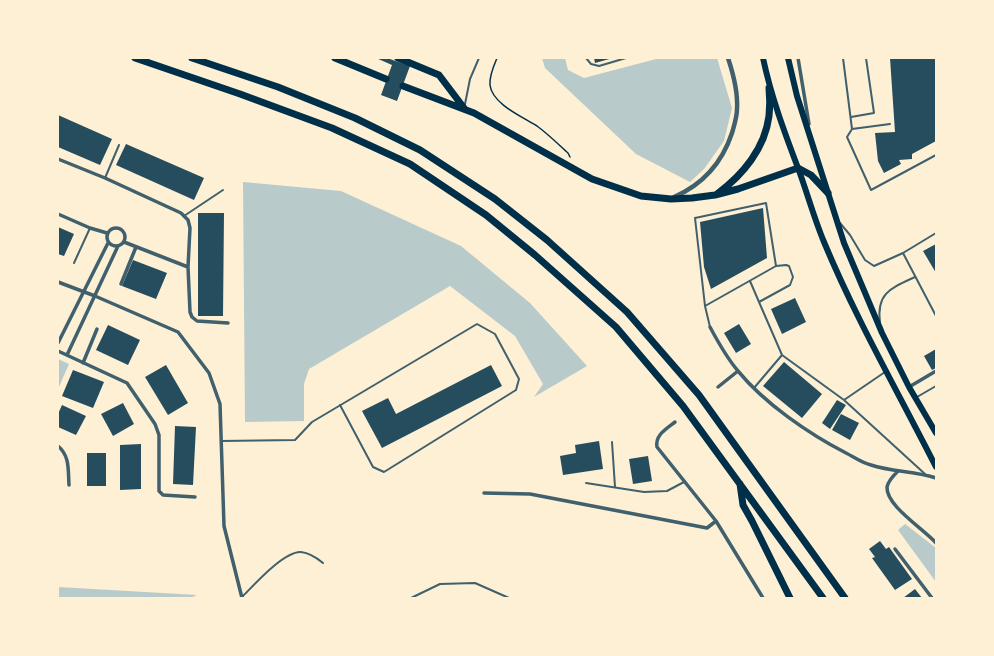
<!DOCTYPE html>
<style>
body{margin:0}
#map{position:relative;width:994px;height:656px;overflow:hidden;background:#fdf0d5;font-family:Barlow,sans-serif}
canvas{display:block}
.frame{position:absolute;inset:0;border:59px solid #fdf0d5;pointer-events:none}
</style>
<div id="map">
<canvas width="994" height="656"></canvas>
<div class="frame"></div>
</div>
<script>
const ctx = document.querySelector('canvas').getContext('2d');
ctx.lineJoin = 'round';
function paint(path, color) {
  ctx.fillStyle = color;
  ctx.fill(path, 'evenodd');
}
function stroke(path, color, width, dash) {
  ctx.strokeStyle = color;
  ctx.lineWidth = width;
  ctx.lineCap = dash ? 'butt' : 'round';
  ctx.setLineDash(dash || []);
  ctx.stroke(path);
}
paint(new Path2D(`
 M542,58H565L568,70L584,78L660,58H717L732,108L724,141L704,169L690,182L636,154L545,68Z
 M243,182L341,191L461,246L530,303L587,366L534,397L543,384L515,336L450,286L309,369L304,384V421L245,422Z
 M58,359L69,364L58,389Z
 M905,524L936,548V582L898,530Z
 M58,587L197,595L190,598H58Z`), '#b9caca');
paint(new Path2D(`
 M376,58H387L410,66L397,101L381,95L392,65Z
 M594,58H613L595,63Z
 M890,58H936V141L912,154V159L899,160L901,164L884,173L878,161L875,133L895,132Z
 M58,115L112,139L100,165L58,147Z
 M126,144L204,178L194,200L116,165Z
 M763,208L767,258L711,289L704,267L700,222Z
 M198,213H224L223,316H198Z
 M58,227L74,234L64,256L58,254Z
 M936,244V273L923,251Z
 M133,260L167,273L156,299L122,286Z
 M795,298L806,322L782,334L771,309Z
 M739,324L751,344L736,353L724,333Z
 M108,325L140,340L128,365L96,350Z
 M936,349V368L932,370L924,356Z
 M784,362L822,394L802,418L763,386Z
 M166,365L188,403L168,415L145,377Z
 M491,365L502,386L382,448L362,411L388,398L396,414Z
 M73,370L104,382L93,408L62,396Z
 M837,400L846,405L830,429L822,423Z
 M123,403L134,424L113,436L101,414Z
 M62,405L86,416L76,435L58,427V414Z
 M841,414L859,423L850,440L832,430Z
 M175,426L196,427L193,485L173,484Z
 M599,441L603,469L563,475L560,456L576,453L575,445Z
 M141,444V489L120,490V445Z
 M87,453H106V486H87Z
 M648,456L652,481L633,484L629,459Z
 M880,541L886,549L889,547L912,579L895,590L872,558L875,557L869,549Z
 M915,589L922,598H903Z`), '#264d5e');
stroke(new Path2D(`
 M497,58C494,65 489,77 490,85C492,104 523,117 537,126C548,134 558,144 568,153L570,157`), '#003049', 1.5);
stroke(new Path2D(`
 M586,58L591,64L599,66L626,58
 M843,58L852,129L847,137L871,190L936,155
 M465,104L470,79L479,58
 M851,117L874,113L866,58
 M852,129L890,124
 M105,178L119,145
 M766,203L776,266L705,306L695,218Z
 M184,216L223,190
 M840,223L850,235L865,260L874,266L903,253L936,233
 M903,253L936,316
 M74,263L90,228
 M776,266L786,265L789,266L793,277L790,285L759,302L782,355
 M750,281L759,302
 M705,306L710,327
 M880,323C876,293 891,288 915,277
 M754,388L782,355L844,400L925,474
 M917,397L936,386
 M844,400L885,372
 M221,441L295,440L312,422L477,324L495,334L519,379L516,390L384,472L373,467L340,405
 M612,442L615,487
 M586,483L644,492L667,491L684,482
 M242,597C254,585 284,551 301,552C310,553 317,558 323,563
 M411,598L440,584L475,583L509,598`), '#3f606c', 2);
stroke(new Path2D(`
 M798,58L809,124
 M58,159L105,178L181,213L188,220L190,228L188,267L190,312L192,317L197,321L228,323
 M58,214L90,228L107,233
 M107 237a9 9 0 1 1 18 0a9 9 0 1 1-18 0Z
 M124,242L188,267
 M58,282L95,296L178,332L209,373L220,404L224,526L242,598
 M121,284L136,247
 M710,327C718,342 727,358 738,371C764,403 809,434 846,453C854,457 862,463 871,465C892,472 915,471 936,478
 M58,343L108,243
 M58,351L127,383L155,424L159,435V491L163,495L195,497
 M67,355L118,246
 M83,363L97,329
 M718,387L738,371
 M909,387L936,371
 M675,422C666,429 655,435 657,447L716,521L763,598
 M58,446C70,456 68,470 69,485
 M898,471C894,475 888,481 887,487C886,506 924,529 936,543
 M484,493L530,494L707,528L716,521
 M895,549L932,598`), '#3f606c', 3.5);
stroke(new Path2D(`
 M674,197C704,184 722,163 732,133C734,126 737,117 737,109C738,93 733,73 728,58`), '#3f606c', 4.5);
stroke(new Path2D(`
 M763,58C771,96 784,131 798,168C807,192 814,218 824,242C856,319 898,392 936,467
 M788,58L797,96L844,243L882,333L909,387L936,433`), '#003049', 6);
stroke(new Path2D(`
 M135,58L240,94L332,128L410,164L486,215L535,255L616,327L683,406L823,598
 M192,58L278,87L355,118L420,150L495,199L547,240L627,312L699,395L845,598
 M335,58L386,79
 M398,58L439,75L464,108
 M403,86L474,113L592,179L641,196L671,199L692,198L715,195L738,189L798,168L811,175L828,193
 M717,194C743,175 765,148 769,116C770,106 770,97 769,88
 M740,484L743,505L752,521L790,598`), '#003049', 7);
</script>
